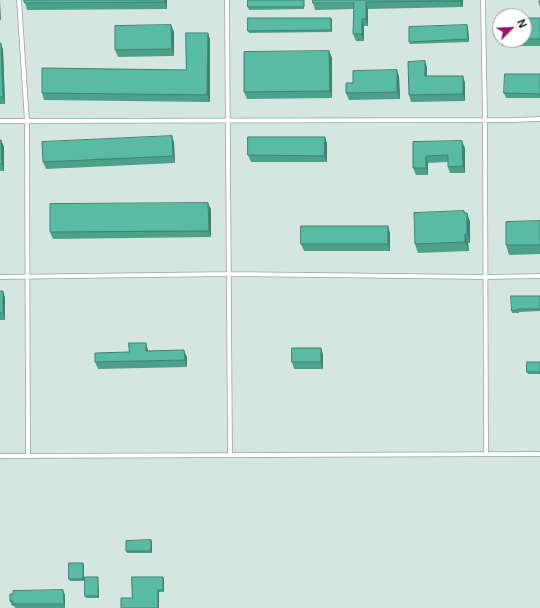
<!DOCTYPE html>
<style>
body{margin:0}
#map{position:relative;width:540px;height:608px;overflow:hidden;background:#d5e6e0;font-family:Helvetica,sans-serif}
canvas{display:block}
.north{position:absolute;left:492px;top:8px;width:40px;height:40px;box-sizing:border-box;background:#fff;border:1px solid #9ea09f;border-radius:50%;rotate:66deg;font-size:11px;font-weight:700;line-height:16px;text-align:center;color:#0c1210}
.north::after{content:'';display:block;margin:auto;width:14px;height:18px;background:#95156e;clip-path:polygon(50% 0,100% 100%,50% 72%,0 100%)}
</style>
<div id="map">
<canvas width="540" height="608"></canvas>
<div class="north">N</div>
</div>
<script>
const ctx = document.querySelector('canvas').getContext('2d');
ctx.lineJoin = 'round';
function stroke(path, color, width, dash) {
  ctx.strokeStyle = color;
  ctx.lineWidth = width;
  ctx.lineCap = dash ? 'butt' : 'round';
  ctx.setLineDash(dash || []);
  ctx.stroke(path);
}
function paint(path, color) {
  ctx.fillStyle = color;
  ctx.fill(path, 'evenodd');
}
const lane = new Path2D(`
 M19,0L27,121L28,456
 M227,0L230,455
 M483,0L485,120L486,454
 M0,121L513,120L540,119
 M0,277L229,274L486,277L540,276
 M0,456L540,454`);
stroke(lane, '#94a59f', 5.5);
stroke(lane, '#fff', 4);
paint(new Path2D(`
 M24,0H167V9L27,10L25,3Z
 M248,0H304V9L249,10L248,7Z
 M313,0H463V7L368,9V26H364V41H356L353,34L354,9L315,10L313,3Z
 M540,0V7L538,1Z
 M331,18L332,20V32L249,33L248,31Z
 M500,18V40H524V18H540V46H502L499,39Z
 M171,25L174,32V56L118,57L115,50Z
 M467,25L468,28L469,42L410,44L409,42Z
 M208,33L210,40V102L44,100L42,93L186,70Z
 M0,43L3,50L5,104H0Z
 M329,51L332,58V98L247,99L244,92Z
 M425,61L427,68V76L465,83V101L411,102L409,95Z
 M397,70L399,77L400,99L349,100L346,93Z
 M540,74V98H506L504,93Z
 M172,136L174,143L175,163L46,169L43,162Z
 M325,137L327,144V162H251L248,155Z
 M0,140H1L4,147V171H0Z
 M413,142L465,148V173H450L448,167V162L428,163V175H416L413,168Z
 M211,209V237L53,239L50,232Z
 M464,211L465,213H467L470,222V243H468L469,251L418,253L415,244Z
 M540,221V254L509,255L506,245Z
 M390,233V251H304L301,244Z
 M0,291H3L5,298V320H0Z
 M540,296V311L519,312V313H512V311Z
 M321,348L323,355V369H294L292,362Z
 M148,350V351L187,357V367L98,369L95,362L129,352Z
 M540,362V374H528L527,372Z
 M151,540L152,543V553H127L126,551Z
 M83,563L84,565V581H70L69,579Z
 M98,577V579L99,598H86L85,596Z
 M163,577L164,579V592H159L132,598Z
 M65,595V608H15L14,606H12L10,601Z`), '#4da18a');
paint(new Path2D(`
 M0,0L1,21L0,19Z
 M165,0H167V9L165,2Z
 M460,0H463V7L460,1Z
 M366,2L368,9V26L366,19Z
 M331,18L332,20V32L331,30Z
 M362,19L364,26V41L362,34Z
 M171,25L174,32V56L172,49Z
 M467,25L468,28L469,42L468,39Z
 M208,33L210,40V102L207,95Z
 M1,43L3,50L5,104L3,97Z
 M329,51L332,58V98L330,91Z
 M425,61L427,68V83L425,76Z
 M397,70L399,77L400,99L397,92Z
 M463,76L465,83V101L463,94Z
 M172,136L174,143L175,163L173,156Z
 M325,137L327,144V162L324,156Z
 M1,140L4,147V171L2,164Z
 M462,141L465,148V173L463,166Z
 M426,156L428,163V175L426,168Z
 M208,203L211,209V237L209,231Z
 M464,211L467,219V213L470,222V243L467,234Z
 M388,226L390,233V251L388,244Z
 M465,234L468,243L469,251L465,242Z
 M3,291L5,298V320L3,313Z
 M146,343L148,350V358L146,351Z
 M321,348L323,355V369L321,362Z
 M184,350L187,357V367L185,360Z
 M151,540L152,543V553L151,551Z
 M83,563L84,565V581L83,579Z
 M98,577V579L99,598L98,596Z
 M163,577L164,579V592L163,590Z
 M63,590L65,595V608L64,604Z
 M158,590L159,592V608H158Z`), '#3e8371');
const building = new Path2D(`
 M24,0H165V2L25,3Z
 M248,0H304V7H248Z
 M313,0H460V1L366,2V19H362V34H353L354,3H313Z
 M248,18H331V30L248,31Z
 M499,18H500V39H499Z
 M524,18H540V39H524Z
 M171,25L172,49L115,50V26Z
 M467,25L468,39L409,42V27Z
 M186,33H208L207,95L42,93V68L186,70Z
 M0,43H1L3,97H0Z
 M329,51L330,91L244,92V52Z
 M425,61V76H463V94L409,95L408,62Z
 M397,70V92L346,93V83H353V71Z
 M505,74H540V94L504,93Z
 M172,136L173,156L43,162L42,142Z
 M248,137H325L324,156L248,155Z
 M0,140H1L2,164H0Z
 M462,141L463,166L448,167V155L426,156V168H413V142Z
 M208,203L209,231L50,232V204Z
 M464,211V213H467V234H465V242L415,244L414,213Z
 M540,221V245H506V222Z
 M301,226H388V244H301Z
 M0,291H3V313H0Z
 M511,296H540V309H518V310L512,311Z
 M129,343H146V351L184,350L185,360L95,362V353L129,352Z
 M292,348H321V362H292Z
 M527,362H540V372H527Z
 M151,540V551H126V541Z
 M69,563H83V579H69Z
 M85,577H98V596H85Z
 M132,577H163V590H158V608H121V598H132Z
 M63,590L64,604H13V601H10V594H13V591Z`);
paint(building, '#59bba1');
stroke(building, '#3e8371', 1);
</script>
